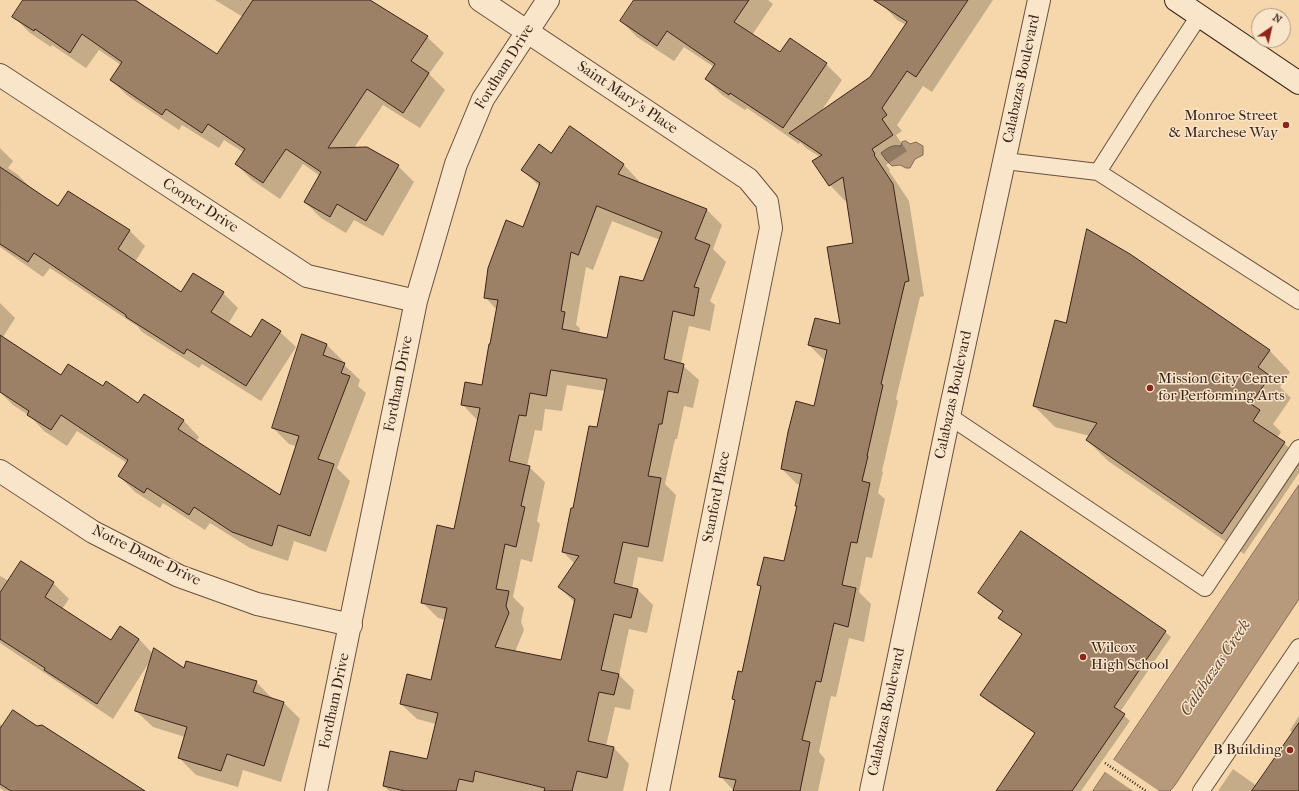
<!DOCTYPE html>
<style>
body{margin:0}
#map{position:relative;width:1299px;height:791px;overflow:hidden;background:#f6d7ac;font-family:"IM FELL French Canon",serif}
canvas{display:block}
.north{position:absolute;left:1251px;top:8px;width:40px;height:40px;box-sizing:border-box;background:#f9e5c9;border:1px solid #ad9783;border-radius:50%;rotate:34deg;font-size:11px;font-weight:700;line-height:16px;text-align:center;color:#3b231b}
.north::after{content:'';display:block;margin:auto;width:14px;height:18px;background:#8f2418;clip-path:polygon(50% 0,100% 100%,50% 72%,0 100%)}
</style>
<div id="map">
<canvas width="1299" height="791"></canvas>
<div class="north">N</div>
</div>
<script>
const ctx = document.querySelector('canvas').getContext('2d');
ctx.lineJoin = 'round';
function paint(path, color) {
  ctx.fillStyle = color;
  ctx.fill(path, 'evenodd');
}
function stroke(path, color, width, dash) {
  ctx.strokeStyle = color;
  ctx.lineWidth = width;
  ctx.lineCap = dash ? 'butt' : 'round';
  ctx.setLineDash(dash || []);
  ctx.stroke(path);
}
function drawText(font, color, halo, rows, align = 'center') {
  ctx.font = font + ' "IM FELL French Canon",serif';
  ctx.lineWidth = 3;
  ctx.setLineDash([]);
  ctx.textBaseline = 'middle';
  ctx.strokeStyle = halo;
  ctx.fillStyle = color;
  for (const [text, x, y, turn = 0] of rows) {
    ctx.save();
    ctx.translate(x, y);
    ctx.rotate((+turn || 0) * Math.PI / 180);
    ctx.textAlign = isNaN(turn) ? turn : align;
    if (halo) ctx.strokeText(text, 0, 0);
    ctx.fillText(text, 0, 0);
    ctx.restore();
  }
}
const water = new Path2D(`
 M906,141L910,144L916,142L923,146V155L915,159L910,168H906L900,165L892,166L886,160L881,153C889,147 891,145 901,146L902,142Z
 M1299,485V599L1175,785L1170,791H1093Z`);
paint(water, '#b69a7b');
stroke(water, '#856a55', 1);
paint(new Path2D(`
 M1112,759L1159,791H1133L1104,771Z`), '#f6d7ac');
paint(new Path2D(`
 M24,0H137L152,13L217,55L243,17L215,0H369L427,37L444,53L429,74L445,90L420,128L383,105L354,148L398,166L414,182L383,236L354,220L346,233L321,218L305,202L320,176L303,164L280,199L252,180L236,164L243,152L224,140L219,148L182,125L179,130L128,96L111,80L121,65L99,50L86,68L52,45L51,47L30,33L13,16Z
 M635,0H768L773,4L752,35L780,54L826,64L842,80L820,113L871,78L906,25L897,20L882,4L884,0H993L932,92L923,86L897,125L902,131L896,135L907,151L886,165L890,170L889,171L909,201L924,296L920,297L896,399L898,401L882,471L883,472L878,493L885,499L872,558L866,557L859,592L871,604L864,642L849,638L836,697L831,696L819,752L825,759L818,791H734L720,776L735,701L733,699L743,673L762,588L758,584L785,562L798,508L796,506L801,485L797,484L782,469L815,407L825,361L809,345L841,325L855,244L847,199L845,201L830,185L820,157L806,148L800,142L799,144L747,108L745,110L722,95L706,79L714,67L684,47L674,61L637,37L621,21Z
 M570,127L624,165L639,181L638,183L707,210L722,225L713,249L726,262L710,301L715,305L710,331L689,326L681,364L699,380L693,408L684,406L677,439H675L665,484L676,495L663,562L638,557L632,588L638,590L653,605L647,633L629,629L619,675L634,690L630,710L615,707L606,746L614,748L629,764L623,791H389L384,786L428,760L436,724L417,719L401,704L432,681L446,620L438,618L422,602L455,530L478,421L463,405L483,386L491,346L497,310L485,297L523,228L539,186L522,170L551,154ZM612,221L660,240L644,282L608,339L579,334L580,328L576,325L586,267L593,270ZM567,385L605,391L597,428L573,509L563,552L575,564L559,587L575,603L562,662L515,652L524,630L521,622L524,608L513,597L521,559L532,562L540,524L537,521L545,482L529,467L527,466L535,430L542,431L545,409L562,411Z
 M0,148L13,161L8,168L17,174L32,189L58,207L102,212L130,231L145,246L135,262L181,293H223L238,308L228,324L251,338L262,321L280,332L296,347L261,401L202,364L199,368L142,332L137,326L50,268L43,277L0,247Z
 M0,303L15,318L3,337L61,376L103,387L139,404L183,420L199,437L196,442L280,496L296,446L289,444L273,428L302,335L327,345L343,361L342,363L360,380L358,386L366,393L337,468L350,481L326,552L294,541L288,561L250,548L210,523L205,530L163,503L160,508L135,492L119,476L127,463L77,431L67,446L44,431L30,416L13,405L0,392Z
 M1067,324L1269,350L1290,372L1280,387L1291,398L1273,424L1281,432L1277,438L1284,443L1299,458V473L1244,554L1108,461L1087,440L1090,436L1055,427L1034,406Z
 M0,576L9,581L53,583L69,599L62,609L111,641L120,627L139,639L153,654L185,670L256,682L273,699L283,702L300,719L281,782L243,770L238,787L196,775L179,758L185,737L153,727L136,711L150,661L113,719L0,643Z
 M979,593L1165,632L1171,637L1120,712L1130,721L1081,791H997L1036,734L987,701L982,695L1023,635L1005,623L999,617L1003,612L985,599Z
 M1299,716V791H1218L1233,769L1257,786L1293,733L1290,730Z
 M0,724L3,726L37,727L143,791H4L0,788Z`), '#0003');
const building = new Path2D(`
 M23,0H135L217,54L253,0H370L428,36L411,61L429,73L403,113L367,89L328,148L367,147L399,165L366,221L337,204L330,217L304,202L321,172L286,149L263,183L235,164L245,149L208,124L202,133L166,109L162,115L110,80L122,62L82,34L70,53L35,29L34,31L12,17Z
 M634,0H749L734,22L780,52L790,38L827,63L783,128L730,93L729,95L705,79L715,64L667,31L657,46L620,21Z
 M874,0H968L916,77L907,71L882,108L887,115L882,119L893,135L872,149L875,154L874,155L893,184L909,281L905,282L881,384L883,385L867,456H868L862,481L870,483L857,543L851,542L842,585L856,588L848,627L834,623L821,682L816,681L802,740L810,742L800,791H733L736,780L719,777L735,700L732,699L738,671L742,672L761,586L757,585L764,557L784,561L797,506H795L802,474L781,469L788,432L796,401L814,406L827,350L808,345L815,318L840,324L827,247L853,243L843,177L829,186L812,161L822,155L789,133L870,77L907,22Z
 M570,126L624,164L618,174L707,209L695,239L710,245L694,287L699,288L694,316L673,311L664,359L684,364L678,393L668,391L662,424H659L648,476L661,478L648,547L623,542L614,583L638,589L631,618L614,614L601,670L619,674L614,695L599,692L588,741L614,747L607,778L577,771L572,791H544L545,788L475,771L473,782L459,779L456,791H405L383,786L390,751L427,759L438,713L400,704L407,674L431,680L447,608L421,603L437,525L454,529L480,408L461,405L465,382L482,385L489,344H490L498,300L484,298L488,268L506,220L523,227L540,183L521,170L539,144L551,153ZM597,206L662,232L643,281L620,276L607,338L562,329L565,312L561,311L571,252L578,255ZM551,370L607,379L597,427L589,426L573,508H571L562,552L579,556L558,587L575,599L561,660L495,647L509,613L506,606L509,591L496,589L505,544L516,547L525,507L521,506L530,466L509,461L519,415L526,416L530,393L546,396Z
 M0,167L58,206L68,191L130,230L118,249L181,292L193,273L224,292L211,312L251,337L262,319L281,331L246,386L187,349L184,354L126,317V315L34,253L28,262L0,244Z
 M1087,229L1130,254L1270,350L1258,367L1270,376L1251,404L1260,410L1253,421L1285,442L1222,534L1086,440L1097,423L1033,406L1055,320L1066,323Z
 M302,334L327,344L323,355L345,363L341,373L350,376L318,459L334,464L310,536L278,525L272,546L232,532L194,507L189,515L147,488L144,493L118,476L128,460L61,415L51,430L27,415L29,411L0,392V335L61,375L68,364L103,386L106,381L138,403L144,394L184,420L178,429L280,495L299,436L272,428Z
 M1021,531L1166,631L1114,707L1125,714L1072,791H996L1035,733L980,695L1022,634L998,618L1003,611L978,593Z
 M21,561L54,582L45,597L111,640L120,626L139,639L97,704L44,670L45,668L0,639V593Z
 M154,648L184,668L186,661L257,681L253,692L284,702L264,766L227,754L221,771L178,758L187,727L135,711Z
 M13,710L37,726L42,725L145,791H11L0,784V729Z
 M1299,723V791H1252Z`);
paint(building, '#9c8166');
stroke(building, '#3b231b', 1);
const service = new Path2D(`
 M1005,161L1098,172L1299,301
 M1098,172L1145,98L1199,16
 M949,416L1205,588L1299,448
 M1201,791L1299,647`);
const minor = new Path2D(`
 M480,0L748,179L767,202L771,228L658,791
 M0,75L307,276L416,301
 M0,471L93,532L179,576L257,604L351,625
 M316,791L416,301L456,164L483,99L548,0`);
const tertiary = new Path2D(`
 M871,791L949,416L1039,0`);
const secondary = new Path2D(`
 M1176,0L1299,83`);
stroke(service, '#6a503f', 18);
stroke(minor, '#6a503f', 24);
stroke(tertiary, '#6a503f', 24);
stroke(secondary, '#3b231b', 24);
stroke(new Path2D(`
 M1105,763L1146,791`), '#3b231b', 2.5, [1, 2]);
stroke(service, '#f9e5c9', 16);
stroke(minor, '#f9e5c9', 22);
stroke(tertiary, '#f9e5c9', 22);
stroke(secondary, '#f9e5c9', 22);
for (const [x, y, r, color] of [
 [1286,125,4,"#8f2418"],
 [1150,388,4,"#8f2418"],
 [1083,657,4,"#8f2418"],
 [1290,750,4,"#8f2418"]
]) {
  const dot = new Path2D();
  dot.arc(x, y, r, 0, 2 * Math.PI);
  ctx.fillStyle = color;
  ctx.fill(dot);
  stroke(dot, '#f9e5c9', 1.5);
}
drawText('15px', '#3b231b', '#f9e5c9', [
 ["Fordham Drive",505,67,-58],
 ["Calabazas Boulevard",1022,79,-78],
 ["Saint Mary's Place",627,98,34],
 ["Cooper Drive",200,206,33],
 ["Fordham Drive",399,384,-79],
 ["Calabazas Boulevard",954,395,-78],
 ["Stanford Place",717,497,-79],
 ["Notre Dame Drive",146,556,26],
 ["Fordham Drive",335,701,-78],
 ["Calabazas Boulevard",887,712,-78]
]);
drawText('15px', '#3b231b', '#f9e5c9', [
 ["Monroe Street",1278,116],
 ["& Marchese Way",1278,133],
 ["Mission City Center",1158,379,"left"],
 ["for Performing Arts",1158,396,"left"],
 ["Wilcox",1091,648,"left"],
 ["High School",1091,665,"left"],
 ["B Building",1282,750]
], 'right');
drawText('italic 16px', '#604738', '#f9e5c9', [
 ["Calabazas Creek",1216,668,-56]
]);
</script>
